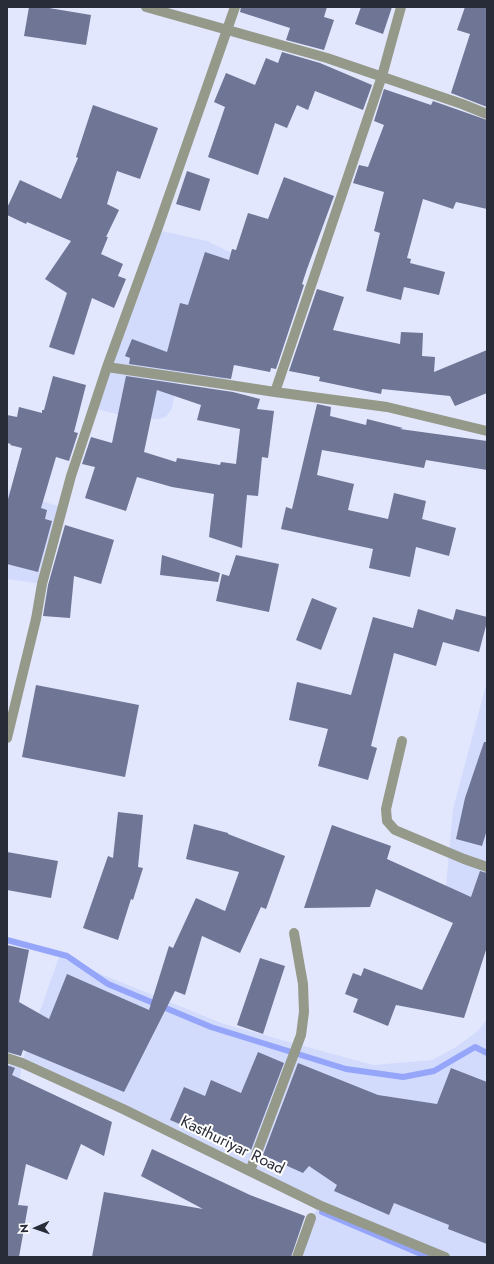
<!DOCTYPE html>
<style>
body{margin:0}
#map{position:relative;width:494px;height:1264px;overflow:hidden;background:#e2e7fd;font-family:Jost,sans-serif}
canvas{display:block}
.frame{position:absolute;inset:0;border:8px solid #282b38;pointer-events:none}
.north{position:absolute;left:16px;top:1208px;width:40px;height:40px;-webkit-text-stroke:3px #fff;paint-order:stroke;rotate:268deg;font-size:11px;font-weight:700;line-height:16px;text-align:center;color:#282b38}
.north::after{content:'';display:block;margin:auto;width:14px;height:18px;background:#282b38;clip-path:polygon(50% 0,100% 100%,50% 72%,0 100%)}
</style>
<div id="map">
<canvas width="494" height="1264"></canvas>
<div class="frame"></div>
<div class="north">N</div>
</div>
<script>
const ctx = document.querySelector('canvas').getContext('2d');
ctx.lineJoin = 'round';
function paint(path, color) {
  ctx.fillStyle = color;
  ctx.fill(path, 'evenodd');
}
function stroke(path, color, width, dash) {
  ctx.strokeStyle = color;
  ctx.lineWidth = width;
  ctx.lineCap = dash ? 'butt' : 'round';
  ctx.setLineDash(dash || []);
  ctx.stroke(path);
}
function drawText(font, color, halo, rows, align = 'center') {
  ctx.font = font + ' Jost,sans-serif';
  ctx.lineWidth = 4;
  ctx.setLineDash([]);
  ctx.textBaseline = 'middle';
  ctx.strokeStyle = halo;
  ctx.fillStyle = color;
  for (const [text, x, y, turn = 0] of rows) {
    ctx.save();
    ctx.translate(x, y);
    ctx.rotate((+turn || 0) * Math.PI / 180);
    ctx.textAlign = isNaN(turn) ? turn : align;
    if (halo) ctx.strokeText(text, 0, 0);
    ctx.fillText(text, 0, 0);
    ctx.restore();
  }
}
paint(new Path2D(`
 M157,230L207,241L242,258L243,329L223,384L178,378L172,408L166,417L158,419L132,418L93,408Z
 M9,490L63,508L42,584L7,579V491Z
 M487,681V926L448,896L446,886L453,809Z
 M59,957L224,1024L373,1065L432,1060L456,1047L478,1031L484,1023L487,1017V1257H297L311,1218L319,1205L22,1063L7,1181V1058L22,1062Z`), '#d3dbfd');
stroke(new Path2D(`
 M7,940L67,956L108,984L211,1027L346,1069L403,1077L434,1071L475,1047L487,1053
 M322,1212L428,1257`), '#95a5fa', 6);
paint(new Path2D(`
 M29,7H43L91,15L86,45L24,36Z
 M241,7H327L324,17L334,20L324,50L286,40L290,28L240,12Z
 M361,7H392L383,34L355,24Z
 M465,7H487V107L451,93L470,34L457,30Z
 M282,52L320,63L372,85L363,110L315,91L308,110L297,105L287,128L275,123L258,175L208,157L225,107L214,102L226,73L255,85L266,58L278,63Z
 M384,89L431,105L433,101L487,120V209L456,202L453,209L423,199L407,258L411,259L410,263L445,272L439,295L404,287L401,300L366,291L380,233L374,231L384,192L353,183L359,165L368,167L384,125L374,121Z
 M93,105L158,128L140,179L117,171L107,204L119,210L106,237H108L101,254L123,264L118,276L126,279L114,308L92,298L74,355L49,347L67,293L45,279L71,241L27,222L26,224L7,215V208L20,180L61,199L78,158L76,157Z
 M187,171L210,179L200,211L176,204Z
 M284,177L334,196L307,269L302,284L304,285L276,369L271,368L270,372L234,365L231,379L129,364L130,358L125,356L132,339L167,352L180,303L188,305L205,252L229,260L232,249L236,250L248,213L268,219Z
 M317,289L344,297L333,330L400,344L401,332L423,333L422,356L435,357L434,372L487,350V393L455,406L450,396L382,389L381,394L319,381L320,377L289,371Z
 M53,376L86,385L74,432L78,433L69,461L56,457L41,508L47,510L45,519L52,521L38,572L7,564V503L22,448L10,445L11,444L7,443V415L17,417L19,407L42,413V410H44Z
 M126,376L233,392L260,399L257,409L274,411L268,458L262,457L258,496L247,495L242,548L209,537L214,494L172,487L137,477L126,511L85,498L95,467L82,464L91,437L112,443ZM157,390L201,405L197,420L240,429L236,464L221,462L220,465L177,458L176,462L144,452Z
 M317,404L331,407L330,416L366,425L367,419L403,428L400,429L487,441V470L426,460L424,468L322,450L317,475L354,484L348,510L388,519L394,493L426,501L422,519L456,528L449,556L416,547L410,577L369,568L373,549L281,529L286,507L292,509Z
 M65,525L114,540L101,584L74,576L70,618L43,616L48,585Z
 M162,555L220,573L218,582L160,575Z
 M236,555L279,564L269,612L216,601L222,574L229,576Z
 M312,598L337,608L321,650L296,640Z
 M418,609L453,620L456,609L487,617V622L479,652L443,642L436,666L394,653L371,746L377,748L368,780L318,766L328,729L289,720L297,682L351,695L373,617L413,628Z
 M36,685L139,705L125,777L22,757Z
 M484,742H487V830L482,846L456,839L465,798Z
 M118,812L143,815L138,867L143,868L133,900L131,899L118,940L83,928L108,856L113,858Z
 M194,824L228,833V834L285,856L266,909L261,907L240,953L202,936L185,995L175,991L124,1092L23,1050L21,1056L7,1052V945L29,950L19,1002L49,1019L67,974L149,1010L169,946L173,948L196,898L225,911L239,872L186,859Z
 M332,825L391,846L387,859L471,897L480,871L487,873V947L464,1018L396,1005L388,1026L353,1012L358,999L345,994L353,973L361,976L364,968L422,990L453,923L376,889L370,907L304,908Z
 M7,852L58,861L51,898L7,890Z
 M260,958L285,966L263,1034L237,1025Z
 M258,1052L284,1063L251,1150L246,1148L244,1151L170,1120L184,1087L205,1096L211,1080L241,1093Z
 M298,1063L378,1095L437,1104L451,1068L487,1082V1244L448,1229L449,1225L394,1203L389,1215L334,1191L337,1185L309,1166L303,1173L263,1155Z
 M7,1065L15,1068L12,1075L112,1122L104,1156L81,1144L67,1180L26,1164L18,1205L28,1206L19,1257H7Z
 M152,1149L250,1195L305,1216L291,1257H92L104,1192L203,1209L141,1176Z`), '#6e7595');
stroke(new Path2D(`
 M146,7L327,58L462,104L487,114
 M107,367L223,384L275,392L387,407L487,431
 M275,392L382,76L401,7
 M7,738L36,619L42,584L71,476L107,367L157,230L235,7
 M402,741L386,809L387,821L395,830L464,859L487,867
 M7,1058L22,1063L123,1109L319,1205L445,1257
 M250,1171L301,1035L304,1012L303,984L294,933
 M297,1257L311,1218`), '#959989', 10);
drawText('16px', '#282b38', '#fff', [
 ["Kasthuriyar Road",232,1146,26]
]);
</script>
